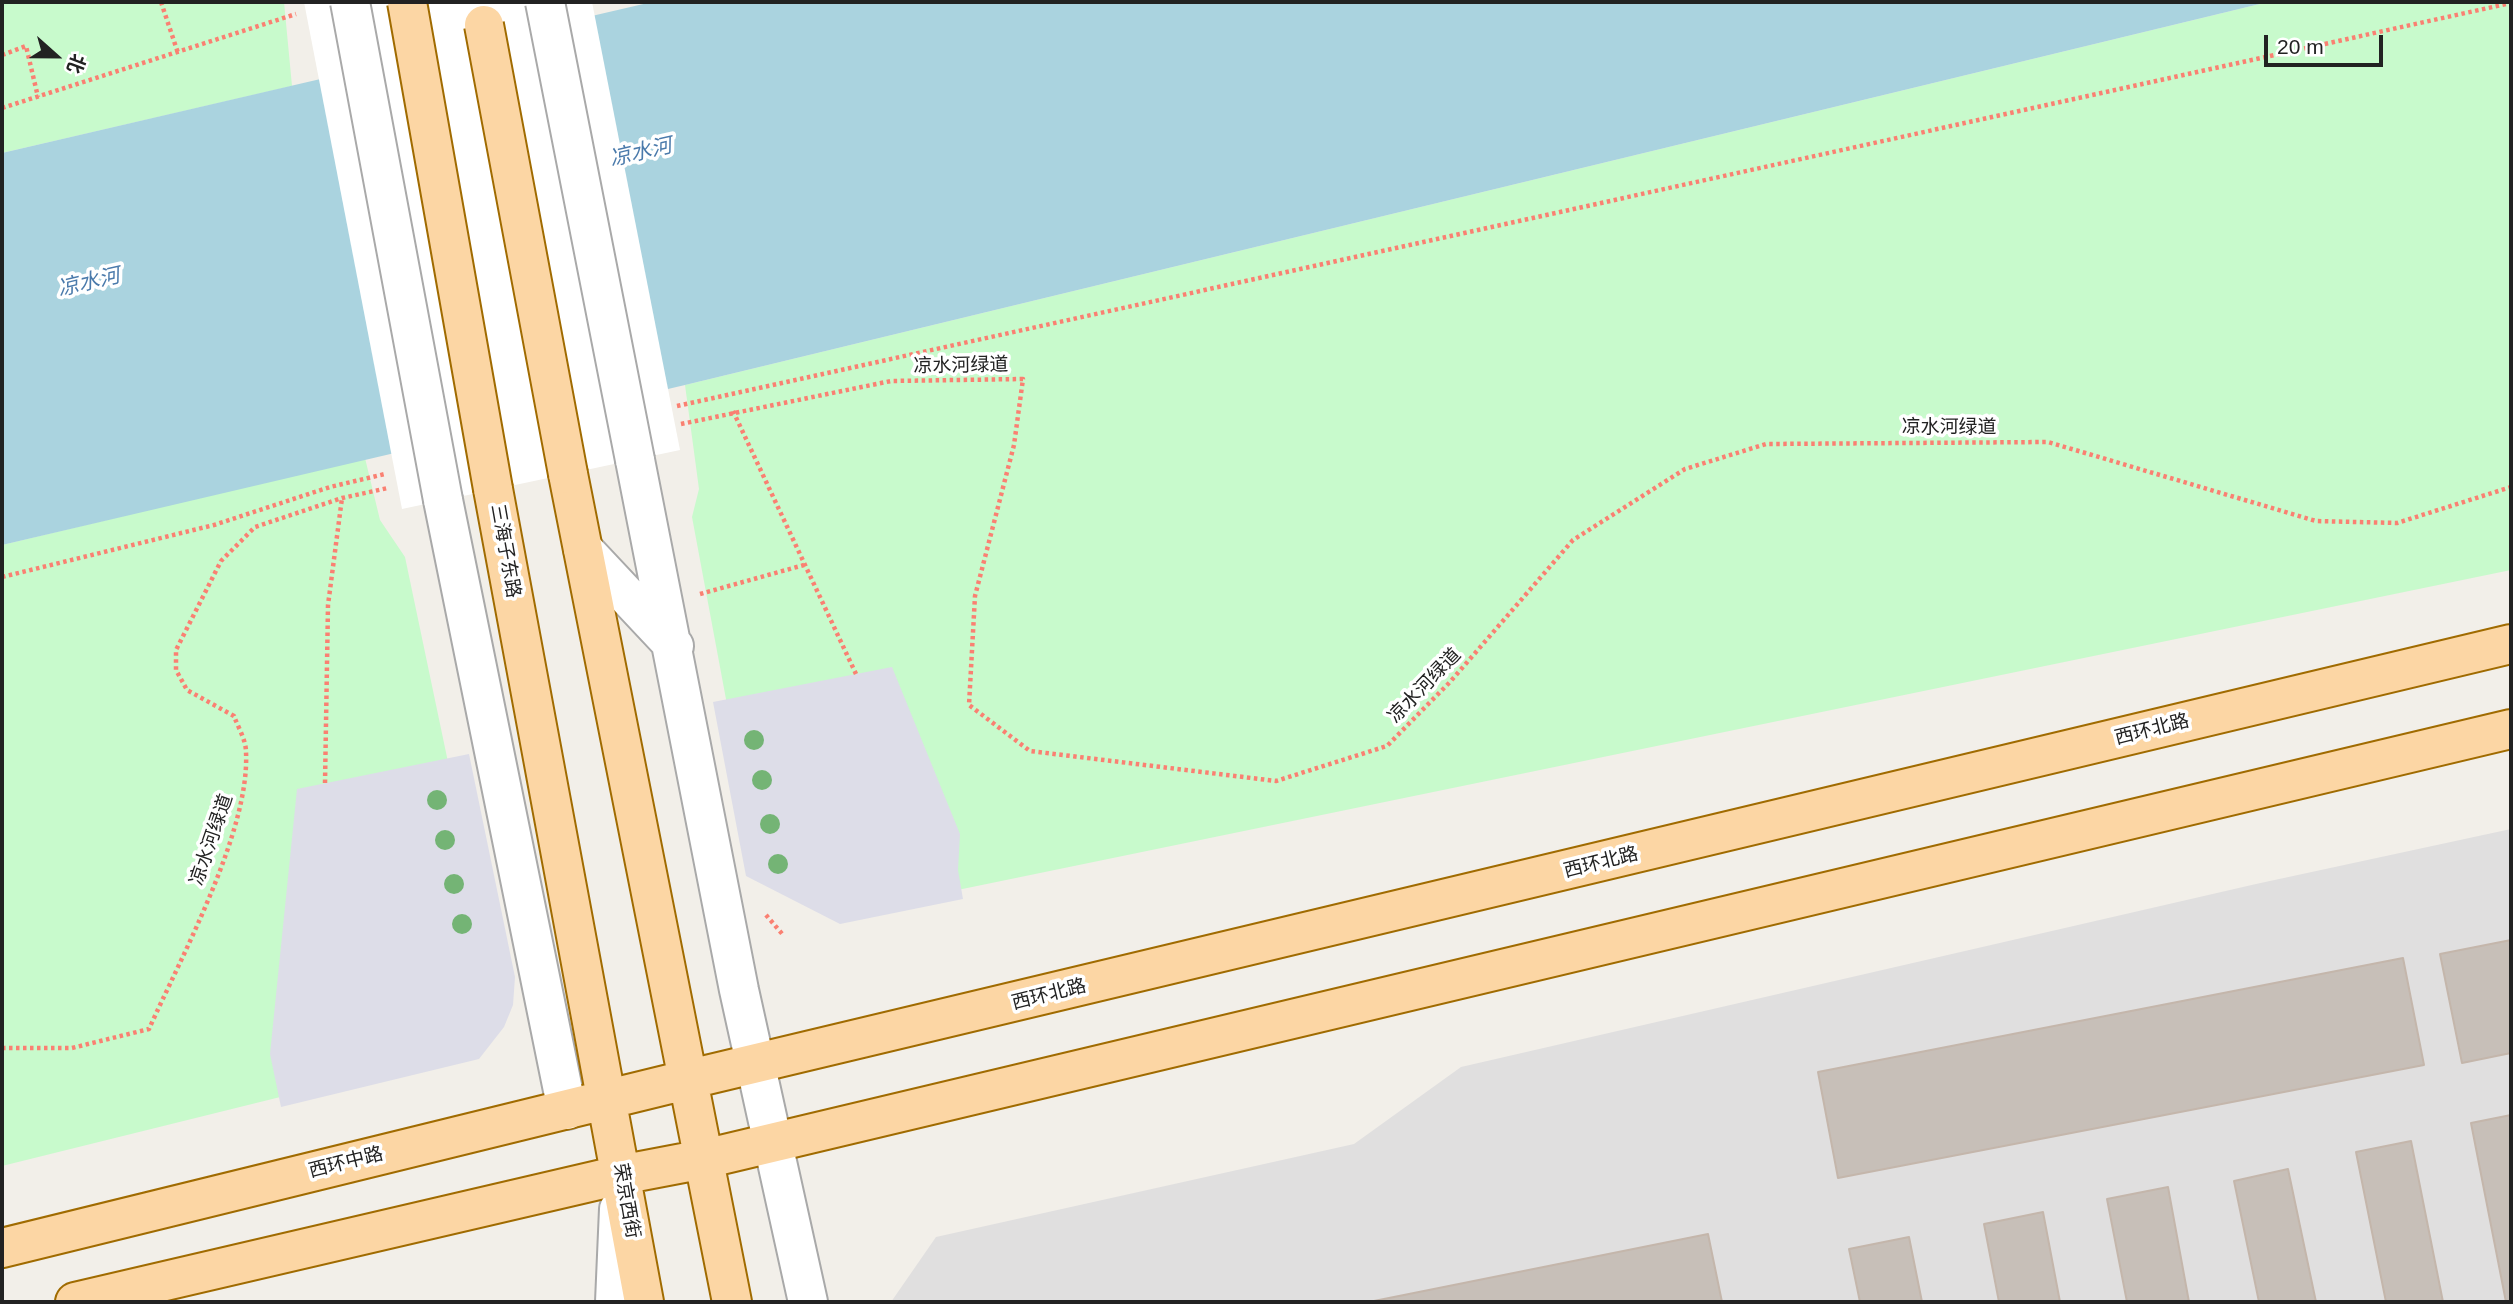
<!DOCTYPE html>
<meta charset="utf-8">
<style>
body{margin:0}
#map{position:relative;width:2513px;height:1304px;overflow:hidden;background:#f2efe9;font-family:Arial,"Noto Sans SC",sans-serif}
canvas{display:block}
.frame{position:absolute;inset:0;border:4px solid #222;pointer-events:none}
.north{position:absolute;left:21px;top:21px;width:70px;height:70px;-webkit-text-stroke:5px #fff;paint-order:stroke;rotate:111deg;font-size:19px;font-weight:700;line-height:28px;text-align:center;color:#222}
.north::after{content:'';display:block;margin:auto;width:24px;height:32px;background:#222;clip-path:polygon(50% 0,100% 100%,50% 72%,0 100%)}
.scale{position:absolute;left:2264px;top:35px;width:119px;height:32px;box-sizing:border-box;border:4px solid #222;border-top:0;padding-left:9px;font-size:21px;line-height:24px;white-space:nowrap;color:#222;-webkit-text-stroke:5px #fff;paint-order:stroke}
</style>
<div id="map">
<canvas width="2513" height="1304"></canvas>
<div class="frame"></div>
<div class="north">北</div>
<div class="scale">20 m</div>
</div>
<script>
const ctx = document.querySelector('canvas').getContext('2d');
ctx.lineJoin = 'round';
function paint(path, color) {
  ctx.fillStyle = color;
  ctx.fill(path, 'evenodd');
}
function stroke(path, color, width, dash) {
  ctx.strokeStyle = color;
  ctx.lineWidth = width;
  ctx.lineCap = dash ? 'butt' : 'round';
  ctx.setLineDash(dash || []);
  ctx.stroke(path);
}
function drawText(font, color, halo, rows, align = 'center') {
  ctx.font = font + ' Arial,"Noto Sans SC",sans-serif';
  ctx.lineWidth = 7;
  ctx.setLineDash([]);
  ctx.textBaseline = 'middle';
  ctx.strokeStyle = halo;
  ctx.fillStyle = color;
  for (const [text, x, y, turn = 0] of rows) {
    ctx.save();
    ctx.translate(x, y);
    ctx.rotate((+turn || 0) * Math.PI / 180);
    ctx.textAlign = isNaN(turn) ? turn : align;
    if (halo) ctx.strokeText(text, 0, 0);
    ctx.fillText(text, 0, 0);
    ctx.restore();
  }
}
paint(new Path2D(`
 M2511,829V1302H891L936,1237L1354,1144L1461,1067L2256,884Z`), '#e0dfdf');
paint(new Path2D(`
 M2,2H284L292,86L2,153Z
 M2268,2H2511V570L841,914L759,876L692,517L699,489L685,385Z
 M365,458L380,520L405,557L500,1010L486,1046L2,1166V545Z`), '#c8facc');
paint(new Path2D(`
 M892,667L960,834L958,870L963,899L840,924L746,876L713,702Z
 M469,754L515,977L513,1005L504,1027L479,1059L281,1107L270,1054L297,789Z`), '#dddde8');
paint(new Path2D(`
 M652,2H2268L685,385L2,545V153Z`), '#aad3df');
paint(new Path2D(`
 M304,2H592L680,450L402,509Z`), '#fff');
const building = new Path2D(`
 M2511,940V1053L2462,1063L2440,954Z
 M2403,958L2424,1065L1838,1178L1818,1072Z
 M2511,1115V1302H2506L2471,1123Z
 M2411,1141L2443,1302H2386L2356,1152Z
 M2288,1169L2316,1302H2259L2234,1181Z
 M2168,1187L2189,1302H2127L2107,1199Z
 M2043,1212L2060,1302H1999L1984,1224Z
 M1708,1234L1722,1302H1369Z
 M1909,1237L1922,1302H1860L1849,1249Z`);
paint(building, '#c7bfb8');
stroke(building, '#c4b6ab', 2);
const minor = new Path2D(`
 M635,460L739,990L808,1302
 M443,500L567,1110
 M583,549L674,646
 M615,1302L619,1209`);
const major = new Path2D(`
 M568,474L732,1302
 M493,489L644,1302
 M2,1248L690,1079L2511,644
 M75,1302L620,1175L704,1159L2511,729`);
stroke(minor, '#a9a9a9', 42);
stroke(major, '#a06b00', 42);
stroke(new Path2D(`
 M161,2L178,53
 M2,55L26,46L38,97
 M2,108L296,14
 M677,406L2511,3
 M733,411L856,674
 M681,424L891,381L1023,379L1014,445L975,596L969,705L1030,751L1276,781L1387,746L1450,682L1573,540L1685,469L1766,444L2048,442L2316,521L2397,523L2511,487
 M2,577L214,525L330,487L385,474
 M700,594L804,565
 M325,783L328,605L342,498
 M766,915L784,936
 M2,1048H72L149,1029C182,955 250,831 246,752C246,740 238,727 234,716L187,690L176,670V650L221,561L255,527L342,498L388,488`), '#fa8072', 4.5, [3.5, 3.5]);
stroke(minor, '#fff', 38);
stroke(major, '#fcd6a4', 38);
const minorBridge = new Path2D(`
 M350,2L443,500
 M545,2L635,460`);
const majorBridge = new Path2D(`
 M407,2L493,489
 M484,25L568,474`);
stroke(minorBridge, '#a9a9a9', 42, []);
stroke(majorBridge, '#a06b00', 42, []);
stroke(minorBridge, '#fff', 38);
stroke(majorBridge, '#fcd6a4', 38);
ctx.fillStyle = '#74b475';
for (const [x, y] of [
 [754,740],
 [762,780],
 [437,800],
 [770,824],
 [445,840],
 [778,864],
 [454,884],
 [462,924]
]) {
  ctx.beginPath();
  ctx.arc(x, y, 10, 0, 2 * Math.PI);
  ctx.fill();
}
drawText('19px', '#222', '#fff', [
 ["凉水河绿道",961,366,-1],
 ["凉水河绿道",1949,428],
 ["三海子东路",505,551,80],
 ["凉水河绿道",1425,686,-46],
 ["西环北路",2152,730,-14],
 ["凉水河绿道",212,840,-71],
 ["西环北路",1601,863,-14],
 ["西环北路",1049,995,-14],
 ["西环中路",346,1163,-14],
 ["荣京西街",626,1201,80]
]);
drawText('italic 21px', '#4a7aab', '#fff', [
 ["凉水河",641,153,-13],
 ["凉水河",89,283,-13]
]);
</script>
